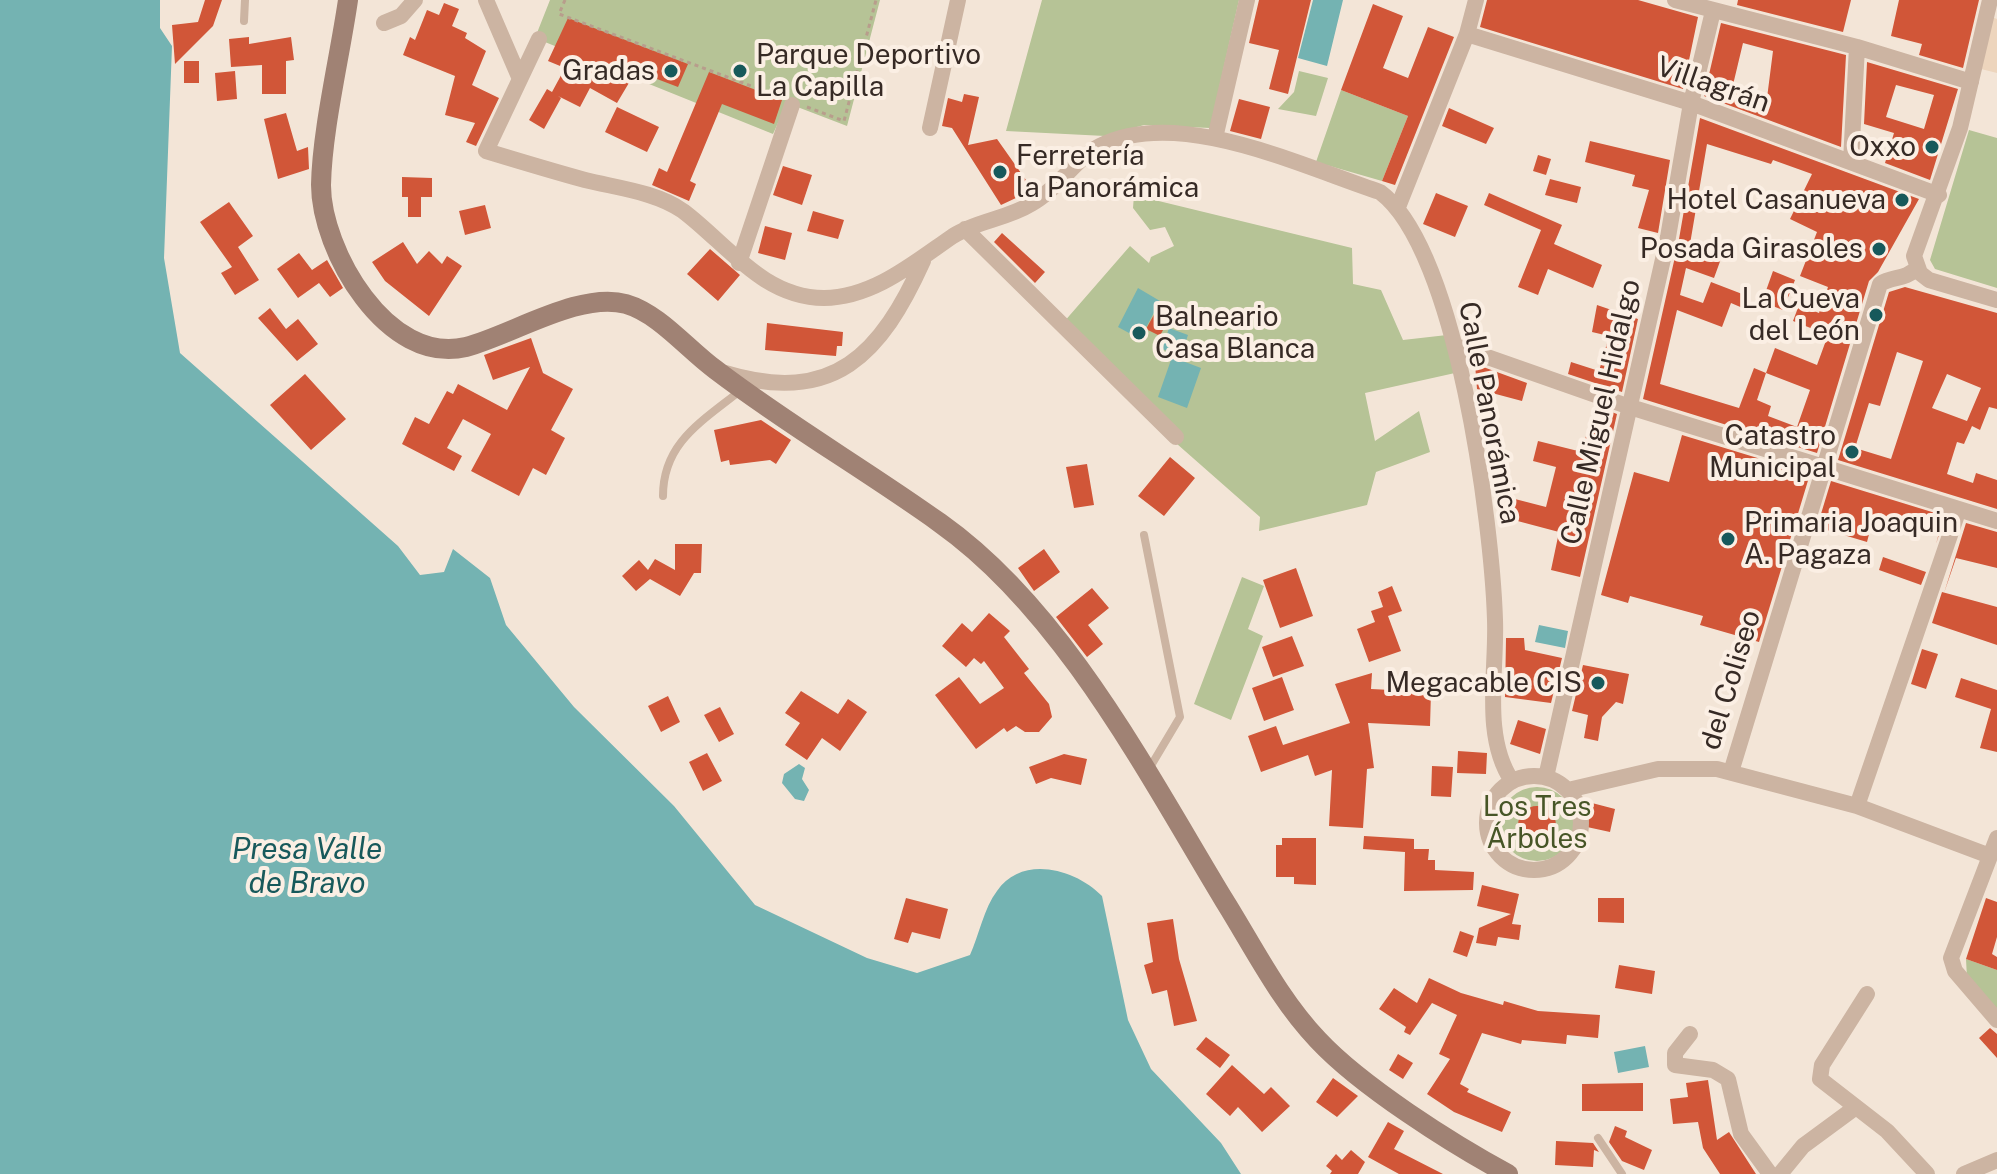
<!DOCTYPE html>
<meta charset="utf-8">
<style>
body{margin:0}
canvas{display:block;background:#f3e5d7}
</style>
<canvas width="1997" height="1174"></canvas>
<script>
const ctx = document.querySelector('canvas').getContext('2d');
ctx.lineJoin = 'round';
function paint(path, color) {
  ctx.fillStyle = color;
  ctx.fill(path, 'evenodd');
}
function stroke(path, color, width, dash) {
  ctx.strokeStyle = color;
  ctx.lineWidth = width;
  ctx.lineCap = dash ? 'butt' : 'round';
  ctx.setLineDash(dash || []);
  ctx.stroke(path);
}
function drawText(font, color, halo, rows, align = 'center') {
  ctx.font = font + ' "Public Sans",sans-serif';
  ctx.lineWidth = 8;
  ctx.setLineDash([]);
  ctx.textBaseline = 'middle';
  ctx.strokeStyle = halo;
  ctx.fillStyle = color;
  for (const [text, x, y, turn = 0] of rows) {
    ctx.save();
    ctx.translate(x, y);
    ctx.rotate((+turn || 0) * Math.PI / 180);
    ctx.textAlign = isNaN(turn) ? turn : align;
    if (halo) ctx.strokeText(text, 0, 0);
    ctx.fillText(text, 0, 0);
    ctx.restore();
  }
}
paint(new Path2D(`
 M550,0H880L847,126L787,103L773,134L535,38Z
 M1042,0H1239L1210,128L1144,125L1105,136L1006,131Z
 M1299,71L1328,78L1316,116L1278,109L1294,92Z
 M1341,90L1408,116L1382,181L1316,162Z
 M1969,130L1997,138V288L1935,269L1930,260Z
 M1134,195L1352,248L1353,284L1381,290L1403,340L1447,335L1455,373L1365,393L1375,441L1419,411L1430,452L1376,472L1367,505L1259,531L1260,517L1160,429L1063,323L1130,246L1149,263L1151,257L1174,246L1165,227L1150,230L1133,208Z
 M1242,577L1264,586L1248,629L1263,636L1231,720L1194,704Z
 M1500 824a37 37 0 1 1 74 0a37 37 0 1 1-74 0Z
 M1966,959L1997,970V1014L1967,978Z`), '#b6c396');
paint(new Path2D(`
 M1992,17L1997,19V73L1981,69Z`), '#edd5bd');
paint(new Path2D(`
 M0,0H160V28L172,46L164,258L180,353L398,546L420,575L444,572L453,549L490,578L506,625L574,707L674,806L755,905L867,958L917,973L970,955C979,935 984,908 997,891C1022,854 1076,869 1102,896L1128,1020L1151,1069L1221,1143L1241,1174H0Z
 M1313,0H1343L1327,66L1298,58Z
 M1138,288L1160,301L1140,339L1118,327Z
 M1169,328L1188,335L1181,356L1162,349Z
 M1172,357L1201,368L1187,408L1158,397Z
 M1539,625L1568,631L1565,648L1535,642Z
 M799,764L805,768L802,779L809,790L804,801L795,799L782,783L784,774Z
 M1645,1046L1649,1067L1618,1073L1614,1052Z`), '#74b3b2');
paint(new Path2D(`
 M205,0H222L213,26L175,64L172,25L198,22Z
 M1259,0H1311L1288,94L1269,89L1279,50L1249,43Z
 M1487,0H1638L1698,17L1683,89L1480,27Z
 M1738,0H1851L1843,32L1737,5Z
 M1899,0H1979L1963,68L1919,55L1922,44L1891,36Z
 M444,3L459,9L452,26L467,33L465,38L486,51L472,85L499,98L476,146L466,142L475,123L445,115L455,76L403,55L410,37L415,40L427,10L439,15Z
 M1373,4L1403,16L1383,68L1408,78L1428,27L1454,37L1395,185L1382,181L1408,116L1341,90Z
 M568,18L688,64L678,87L636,71L617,103L590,88L580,107L558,96L561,98L544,129L529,120L547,89L552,92L565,68L548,61Z
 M1721,23L1846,55L1841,147L1704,96ZM1743,43L1773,51L1767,98L1732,89Z
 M249,37V44L291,37L294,60L286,61V94H262V65L231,67L229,39Z
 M184,61H199V83H184Z
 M1867,62L1958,89L1930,180L1885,163L1894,133L1864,124ZM1896,85L1934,95L1924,129L1886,117Z
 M235,71L237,99L217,101L215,73Z
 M709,72L782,100L774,124L722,104L690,181L696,184L689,201L652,185L659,168L667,172Z
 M964,94L979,97L968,145L997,139L1033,190L1001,205L952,128L942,126L948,98L962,102Z
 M1239,99L1270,107L1261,139L1230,131Z
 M617,107L659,127L647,152L605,132Z
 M1449,108L1494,128L1486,144L1442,126Z
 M286,113L297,151L308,147L309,169L278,179L264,119Z
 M1700,118L1919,199L1878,272L1869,281L1817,453L1643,399L1679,239ZM1707,144L1771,164L1773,160L1812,174L1790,219L1817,232L1800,276L1828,287L1819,313L1799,305L1793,321L1828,335L1817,365L1775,348L1766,373L1754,368L1739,408L1660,384L1677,310L1722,327L1731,303L1745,309L1750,297L1711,282L1703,303L1680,295L1686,268L1714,278L1722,256L1690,244ZM1766,373L1810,390L1797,427L1768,416L1771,406L1757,400Z
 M1590,141L1670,160L1658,233L1638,228L1649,190L1632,186L1635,175L1585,162Z
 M1538,155L1551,159L1546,175L1533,171Z
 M783,166L812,175L802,205L773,195Z
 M402,177L432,178V197H421V217H408V197H402Z
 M1550,179L1581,187L1577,203L1545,195Z
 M1436,193L1468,206L1455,237L1423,224Z
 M1489,193L1562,225L1554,244L1602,265L1593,288L1548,269L1538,295L1518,287L1541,230L1484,205Z
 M229,202L253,236L238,247L259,280L235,295L221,273L232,267L200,222Z
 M485,205L491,228L465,235L459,211Z
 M813,211L844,220L838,239L807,231Z
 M765,226L792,233L785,260L758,253Z
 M1002,233L1045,272L1035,283L994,242Z
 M403,242L417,264L429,251L442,264L447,256L462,266L429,316L385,281L372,262Z
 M710,249L740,275L718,301L687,274Z
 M299,253L312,270L327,260L343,288L330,297L319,283L298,298L277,269Z
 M1773,271L1795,280L1783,310L1762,302Z
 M1905,287L1997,313V409L1989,407L1980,430L1972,426L1964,444L1957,442L1947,474L1973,483L1976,473L1997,480V509L1838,460L1889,292ZM1897,352L1923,361L1891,459L1855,448L1869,403L1880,406ZM1947,374L1981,388L1967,421L1932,408Z
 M1597,305L1638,319L1622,392L1568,374L1571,362L1599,371L1609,336L1592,332Z
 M270,308L286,329L298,319L318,344L297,361L258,318Z
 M1155,313L1168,320L1160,336L1146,329Z
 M767,323L843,332L842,346H837L836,356L765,350Z
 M531,338L543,373L573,389L551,430L565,438L546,475L533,468L519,496L471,471L491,434L463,419L447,448L462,456L454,471L402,444L415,417L429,424L447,391L453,394L458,384L507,410L530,367L493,380L484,355Z
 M1475,364L1527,383L1522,401L1477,389Z
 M305,374L346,419L311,450L270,405Z
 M1598,407L1617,414L1580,577L1551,570L1559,532L1510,519L1515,499L1546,507L1556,467L1533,461L1538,441L1582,452L1587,432L1592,434Z
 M761,420L791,440L776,464L770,460L730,465L729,460L721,462L714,430Z
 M1682,435L1810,474L1759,642L1700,625L1703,616L1630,596L1628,603L1601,595L1634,472L1669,482Z
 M1170,457L1195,478L1164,516L1138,496Z
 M1087,464L1094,505L1074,508L1066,467Z
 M1831,481L1945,516L1936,544L1939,533L1874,515L1867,542L1817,527Z
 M1966,523L1997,532V568L1956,558L1944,593Z
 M675,544H702L701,573H694L680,596L650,579L636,591L622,576L639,560L648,570L655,559L675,570Z
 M1044,549L1060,572L1034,591L1018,568Z
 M1883,557L1926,572L1921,585L1879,570Z
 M1296,568L1313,616L1280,628L1263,580Z
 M1392,586L1402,611L1388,616L1401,651L1369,662L1357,629L1375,622L1371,611L1383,607L1378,592Z
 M1092,588L1109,608L1088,625L1103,644L1087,657L1056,617Z
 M1942,592L1997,607V645L1932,623Z
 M989,613L1010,631L1004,637L1029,669L1024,673L1049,704L1052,717L1039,732H1025L1016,726L1007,732L1004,728L976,749L935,695L959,677L980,704L1004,688L984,661L981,664L974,658L966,667L942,646L962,623L972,632Z
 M1292,636L1304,666L1273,677L1262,647Z
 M1506,638H1524L1525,650L1562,658L1551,703L1505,697Z
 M1922,649L1938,654L1926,689L1911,684Z
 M1583,665L1629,674L1623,704L1616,702L1602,717L1598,741L1584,738L1588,715L1572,711Z
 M1372,673L1371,689L1431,692L1430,726L1368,723L1374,768L1367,769L1363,828L1329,826L1332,770L1315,776L1308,755L1261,772L1248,736L1276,726L1283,745L1350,723L1335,684Z
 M1282,677L1294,710L1264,721L1252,688Z
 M1961,678L1997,690V752L1980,748L1991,709L1955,697Z
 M801,691L838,714L848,699L867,712L840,751L822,738L807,760L785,745L800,723L785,713Z
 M668,696L680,722L661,732L648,706Z
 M720,707L734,734L719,742L704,715Z
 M1518,720L1546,729L1540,754L1510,744Z
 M1458,751L1487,753L1486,774L1457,773Z
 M707,753L722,781L703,791L689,762Z
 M1064,754L1087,759L1081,785L1051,778L1036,784L1029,767Z
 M1432,766L1453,767L1451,797L1431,796Z
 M1592,803L1615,809L1610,832L1587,827Z
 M1518 825a19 19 0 1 1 38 0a19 19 0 1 1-38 0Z
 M1364,836L1414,839V849H1429L1428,860H1435V870L1474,872L1473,890L1404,891L1405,852L1363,849Z
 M1282,838H1316V885L1294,884V877H1276V845H1282Z
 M1482,885L1519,894L1512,924L1521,925L1519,940L1498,937L1496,946L1476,943L1479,928L1511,914L1477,906Z
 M906,898L948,909L940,939L912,932L908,943L894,939Z
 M1598,898H1624V923L1598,922Z
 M1986,898L1997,902V937L1992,954L1997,957V970L1966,959Z
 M1173,919L1179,959L1197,1021L1174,1026L1167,990L1152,994L1144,965L1153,962L1147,923Z
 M1460,931L1474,936L1467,957L1453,952Z
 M1619,965L1655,971L1652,994L1615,988Z
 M1429,978L1461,993L1503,1005L1504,1001L1538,1011L1600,1015L1598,1038L1567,1035L1566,1044L1522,1040L1521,1044L1482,1033L1460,1084L1469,1089L1467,1092L1511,1112L1502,1132L1454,1112L1427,1094L1450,1059L1439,1054L1457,1015L1432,1003L1410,1035L1404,1032L1406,1027L1379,1009L1394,988L1417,1003Z
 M1990,1028L1997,1034V1058L1979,1038Z
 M1206,1037L1230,1055L1220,1068L1196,1049Z
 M1398,1054L1413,1063L1403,1079L1389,1070Z
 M1232,1065L1264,1094L1271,1087L1290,1106L1262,1132L1238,1107L1230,1116L1206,1094Z
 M1333,1078L1358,1096L1337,1117L1316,1102Z
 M1708,1080L1717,1140L1729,1132L1756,1174H1720L1703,1148L1698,1122L1673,1124L1670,1099L1688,1097L1686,1083Z
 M1643,1083V1111H1582V1084Z
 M1388,1122L1404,1131L1394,1149L1443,1174H1399L1368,1157Z
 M1615,1126L1627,1131L1625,1137L1652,1150L1644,1170L1622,1161L1609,1142Z
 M1556,1141L1593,1143L1599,1152L1594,1150L1593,1167L1555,1165Z
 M1351,1150L1365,1162L1358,1174H1330L1332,1171L1326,1166L1336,1154L1342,1160Z`), '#d15638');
stroke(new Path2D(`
 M565,0L559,14L778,96
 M807,107L844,121L876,0`), '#b89d8c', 3, [4, 4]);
stroke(new Path2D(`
 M244,21L245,0
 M663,496C663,442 703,421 741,390
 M1144,535L1180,717L1149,769
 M1598,1138L1622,1174`), '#ccb4a2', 8);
stroke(new Path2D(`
 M486,0L520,79
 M1675,0L1857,47L1971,82
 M1990,0L1960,128L1914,256L1920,273L1929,280L1997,300
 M384,23L401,16L415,0
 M1467,34L1691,103L1939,195
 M539,39L486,151C519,161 552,171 585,180C617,188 656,192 683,211C727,244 763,298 824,298C873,298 915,262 953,236C976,221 1007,219 1031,204C1058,189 1076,158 1100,146C1178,106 1301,166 1380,192C1457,249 1492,524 1495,620C1497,671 1482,736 1512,781
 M930,128L958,0
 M1215,138L1247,0
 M1851,161L1857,47
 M1398,207L1467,34L1476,0
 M965,229L1176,437
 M739,263L792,105
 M1456,346L1627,406L1997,521
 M725,373C834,406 881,354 923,261
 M1731,772L1880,284C1893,276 1905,280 1917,268
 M1487 823a47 47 0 1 1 94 0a47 47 0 1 1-94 0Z
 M1546,777L1668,237L1691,103L1713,11
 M1568,790L1658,769H1717L1857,806L1990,856
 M1857,806L1959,509
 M1997,838L1951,958L1955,971L1997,1020
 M1867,994L1822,1065L1820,1079L1887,1131L1927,1174
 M1690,1034L1675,1053V1065L1713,1070L1728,1079L1741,1134L1770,1174
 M1780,1174L1803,1146L1856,1107
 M1964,1174L1997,1160`), '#ccb4a2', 16);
stroke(new Path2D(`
 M348,0C340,56 322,130 321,185C321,250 387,366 466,347C512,335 580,291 626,304C660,314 688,350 716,370C788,425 866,470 940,523C1063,610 1147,773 1224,900C1254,948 1279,999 1318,1040C1361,1086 1452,1144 1508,1174`), '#a08274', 20);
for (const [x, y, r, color] of [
 [671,71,8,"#17595b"],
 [740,71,8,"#17595b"],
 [1932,147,8,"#17595b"],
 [1000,172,8,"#17595b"],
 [1902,200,8,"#17595b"],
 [1879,249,8,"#17595b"],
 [1876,315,8,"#17595b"],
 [1139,333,8,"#17595b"],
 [1852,452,8,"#17595b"],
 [1728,539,8,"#17595b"],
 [1598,683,8,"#17595b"]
]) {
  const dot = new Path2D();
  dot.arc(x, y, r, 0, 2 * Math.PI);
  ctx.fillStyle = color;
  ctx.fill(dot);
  stroke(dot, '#fbefe4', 3);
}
drawText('28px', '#362a25', '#fbefe4', [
 ["Parque Deportivo",756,55,"left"],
 ["La Capilla",756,87,"left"],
 ["Gradas",655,71],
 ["Oxxo",1916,147],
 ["Ferretería",1016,156,"left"],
 ["la Panorámica",1016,188,"left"],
 ["Hotel Casanueva",1886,200],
 ["Posada Girasoles",1863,249],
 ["La Cueva",1860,299],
 ["del León",1860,331],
 ["Balneario",1155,317,"left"],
 ["Casa Blanca",1155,349,"left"],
 ["Catastro",1836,436],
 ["Municipal",1836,468],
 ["Primaria Joaquin",1744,523,"left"],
 ["A. Pagaza",1744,555,"left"],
 ["Megacable CIS",1582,683]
], 'right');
drawText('28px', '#362a25', '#fbefe4', [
 ["Villagrán",1713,85,19],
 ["Calle Miguel Hidalgo",1601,412,-77],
 ["Calle Panorámica",1489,413,79],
 ["del Coliseo",1731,680,-73]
]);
drawText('28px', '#475627', '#fbefe4', [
 ["Los Tres",1537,807],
 ["Árboles",1537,839]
]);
drawText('italic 30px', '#17595b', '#fbefe4', [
 ["Presa Valle",307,850],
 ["de Bravo",307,884]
]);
</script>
